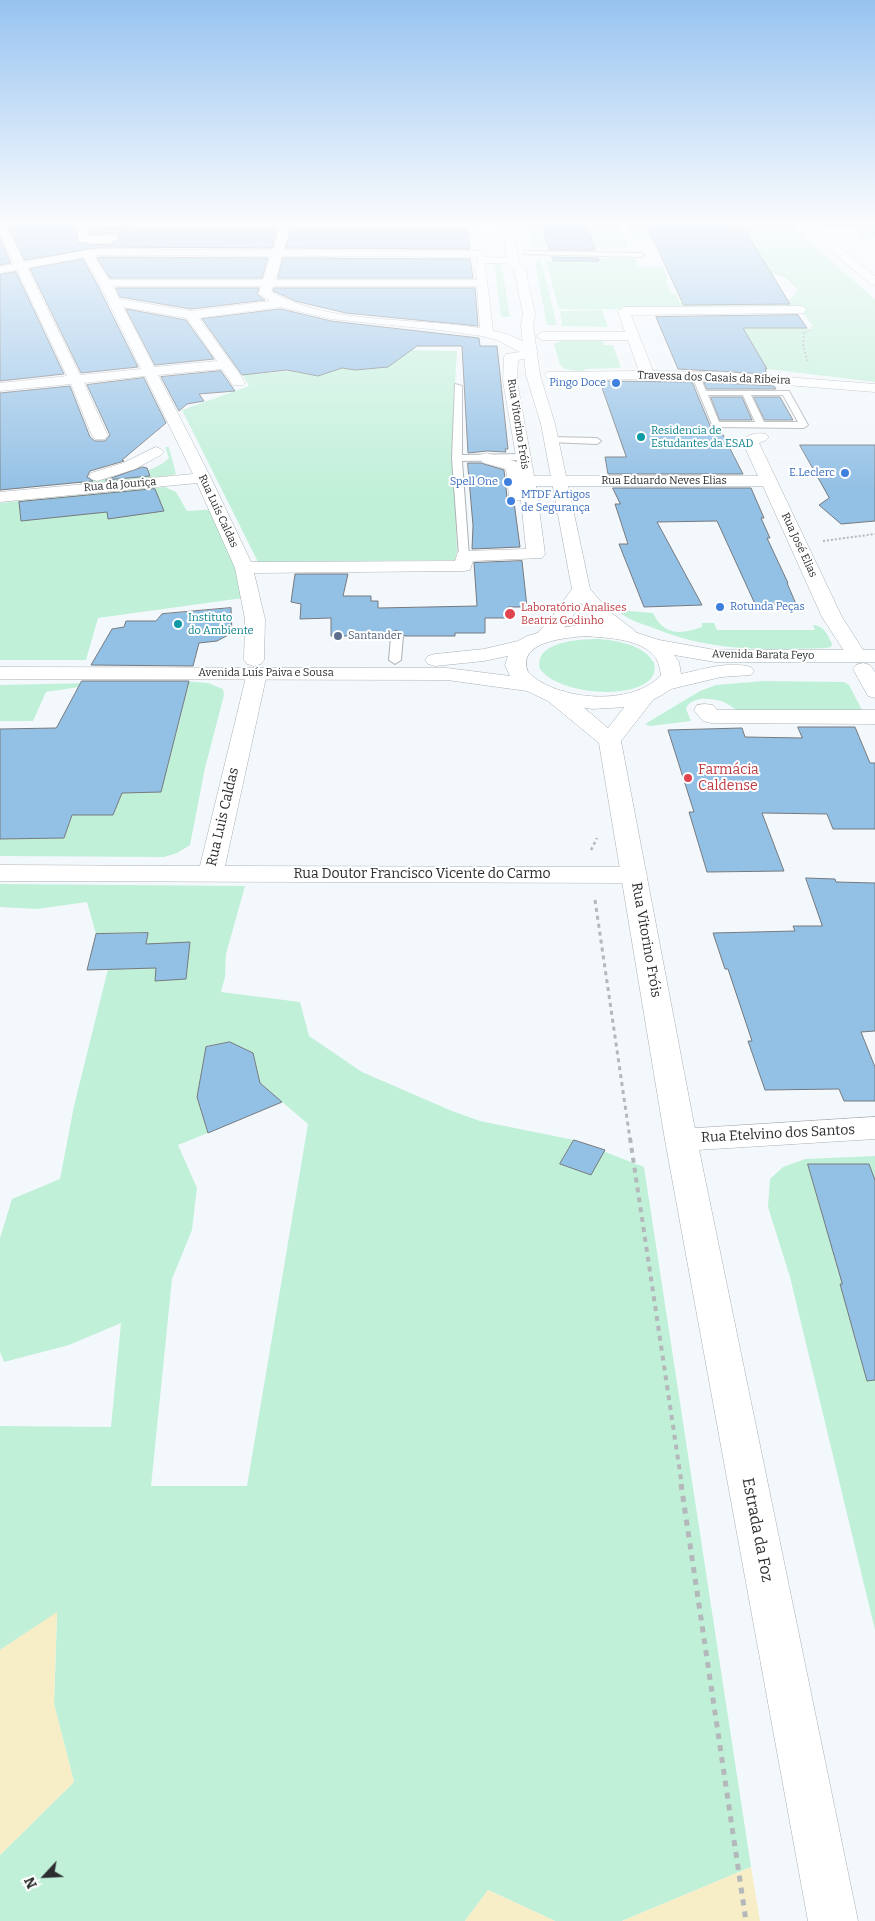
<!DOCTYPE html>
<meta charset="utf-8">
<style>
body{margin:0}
#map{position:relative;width:875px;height:1921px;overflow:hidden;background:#f3f8fc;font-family:Bitter,serif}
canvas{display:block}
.north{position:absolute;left:20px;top:1851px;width:50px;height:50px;-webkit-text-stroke:4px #fff;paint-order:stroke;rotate:245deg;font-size:14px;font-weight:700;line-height:20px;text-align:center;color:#2b2d2e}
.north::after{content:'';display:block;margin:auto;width:18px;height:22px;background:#2b2d2e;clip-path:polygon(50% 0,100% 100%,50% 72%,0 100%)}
</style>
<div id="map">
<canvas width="875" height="1921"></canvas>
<div class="north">N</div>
</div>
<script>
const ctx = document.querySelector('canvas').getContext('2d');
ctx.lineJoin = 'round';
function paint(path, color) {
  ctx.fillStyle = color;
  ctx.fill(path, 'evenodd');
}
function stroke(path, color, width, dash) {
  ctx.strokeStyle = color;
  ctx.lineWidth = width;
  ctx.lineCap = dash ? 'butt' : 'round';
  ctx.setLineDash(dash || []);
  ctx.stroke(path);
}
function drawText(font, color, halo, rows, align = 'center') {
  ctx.font = font + ' Bitter,serif';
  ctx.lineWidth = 4;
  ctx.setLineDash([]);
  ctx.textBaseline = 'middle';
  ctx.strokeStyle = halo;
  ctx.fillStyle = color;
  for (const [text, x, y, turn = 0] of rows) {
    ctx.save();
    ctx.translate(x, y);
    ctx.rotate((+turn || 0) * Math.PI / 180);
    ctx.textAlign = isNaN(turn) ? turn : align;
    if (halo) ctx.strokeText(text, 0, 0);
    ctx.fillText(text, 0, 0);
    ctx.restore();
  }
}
paint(new Path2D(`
 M524,223H620L627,248H541L535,246Z
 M626,223H788L875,299V382L767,369L743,328H807L811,330L813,326L800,310L559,309L546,261H598V258H635L639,267H663L668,277L666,281L671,294H676L680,302C701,304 777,310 792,298C795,296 797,292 798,289L786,278L763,270L711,239L634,240Z
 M812,223H875V238L861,240L856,236L862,235L852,228L820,229Z
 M541,259L557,325H547L535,263Z
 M494,262H501L510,317H501Z
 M602,310L608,327L562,326L560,311Z
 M561,341H603L604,345H613L621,368L585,369L584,372L565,369L560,365L554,344Z
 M411,350L457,351C452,418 454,485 457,551L455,560L258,562L182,410L249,386L243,375L289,371L318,376L342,368Z
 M165,447H169L176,474L168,476L82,485L77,481C102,478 151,477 169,458Z
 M165,487L176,492L187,511L217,509L250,597L98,618L86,660H0V503Z
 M617,610L653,613C663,635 680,635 702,627V623H714L717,630H815L813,625C825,626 827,634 832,644L831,647L826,648C763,650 711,652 651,627C639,623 627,619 617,610Z
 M600,639C619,641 644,645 654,663C664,701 563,700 540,669C533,641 581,639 600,639Z
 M183,681L208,683L223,689L224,695L205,768L190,845L177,853L164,857L0,856V839L64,838L72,815H113L122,793L161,791L188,685L79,687L46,692L33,721H0V685Z
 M764,681L844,682L849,685L862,710L739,711C732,708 728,703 721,701C711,698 690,696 686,709L691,721L650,726L645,724L700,691L716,685Z
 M0,884L245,886L226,954L225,977L221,992L300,1002L309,1036L362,1072L452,1111L480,1121L574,1140L644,1167L751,1867L622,1921H555L488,1890L465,1921H0V1855L74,1782L54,1704L57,1613L0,1650V1426L111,1427L121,1323L69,1345L4,1362L0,1352V1238L12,1199L60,1179L74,1106L108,969L141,968L148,933L96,934L87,902L37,909L0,907ZM230,1042L253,1053L260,1083L308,1124L247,1486H151L172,1279L192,1230L197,1188L178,1145L208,1133L197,1097L206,1047Z
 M875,1156V1630L790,1277L768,1207L770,1179L783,1167L805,1159Z`), '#c1f0d9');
paint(new Path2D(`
 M57,1612L54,1704L74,1782L0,1855V1650Z
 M751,1867L760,1921H622Z
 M488,1890L555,1921H465Z`), '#f7eec8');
const building = new Path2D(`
 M7,223H75L77,242L93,245L111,244L121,237L114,233L89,235L90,228L129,226L143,230H277L272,248L102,247L25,260Z
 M542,223H586L595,250H550Z
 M646,223H729L732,227H743L790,304L684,305Z
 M291,230H468L470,249L286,248Z
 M0,238L11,263L0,265Z
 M552,257L598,258L599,261H554Z
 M97,258L102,257L268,258L262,278H110Z
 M283,258L470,259L473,278H278Z
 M83,259L97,284L138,367L81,373L30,269Z
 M16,272L64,374L0,381V275Z
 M116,288H259L257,294L265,300L191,309L120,297Z
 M274,288H475L478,326L346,313L295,301L273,291Z
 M126,309L186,320L214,359L155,365Z
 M281,309L331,321L479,338L480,346H497L508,449H505L506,452L487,451L468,453L462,346H417L388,367L355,370L342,368L318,376L287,370L242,375L202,319Z
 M798,315L807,328H743L767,369H765L767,374L678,369L656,317Z
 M221,371L235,391L199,394L204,401L187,404L179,411L161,377Z
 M144,378L166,423L122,460L124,461L90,471L87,477L93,481L0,490V393L70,386L90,437L95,441H105L110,435L87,385Z
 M600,381L692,382L711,428L720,429L743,474H608L605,457H626Z
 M704,382L774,386L776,389H707Z
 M711,397H742L752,420H720Z
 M754,397H780L793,420H765Z
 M800,445H875V521L841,524L819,505L829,498Z
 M468,463H481L504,470L507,497L509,501L514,502L520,547L472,549L473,526Z
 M143,467L147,468L150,476L106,480Z
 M613,488H751L764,518H761L770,538H767L788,583H787L796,604H755L717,521L657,522L702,605L644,607L619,544H628L615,504H620Z
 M155,489L164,511L108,519L107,512L21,521L19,502Z
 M522,561L527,607H508L510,618H485V633H455V636H405L396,630L389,636H331V618L300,619L301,604L291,602L295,574H348L343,596H371V601H378V608L477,606L474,563Z
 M231,608L232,633L217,641L199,643L193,666L91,665L112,629L124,627L126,621H156L162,614Z
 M82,681H189L161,792L122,793L113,815H72L64,838L0,839V729L56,728Z
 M798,727H855L870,763H875V829H833L827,814L762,813L784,871L707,872L689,812H694L668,730L742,728L745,737L802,738Z
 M806,878L835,879L836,882L875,883V1031L861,1032L875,1067V1101H844L839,1089L765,1090L748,1041H752L728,969H725L713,933L795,931L793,926H822Z
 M148,933L146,944L190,942L186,979L155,981L156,968L87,970L96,934Z
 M230,1042L253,1053L260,1083L282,1102L208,1133L197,1097L206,1047Z
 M574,1140L605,1150L591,1175L560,1164Z
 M808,1164H869L875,1180V1380L867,1381L840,1284H842Z`);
paint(building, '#93c0e5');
stroke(building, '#767a7e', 1);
const lane = new Path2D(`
 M527,251L641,253L644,255L641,257L525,254L524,253Z
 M693,374H699L706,391H789L808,425L804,428L713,427L692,376ZM708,395H743L755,422H719ZM751,395H783L798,422H764Z
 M455,384L462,386V455L524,454L529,457L524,460L462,461L469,556L464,559L459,556L452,458Z
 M551,437L597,438L601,441L597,444L548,442L547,440Z
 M397,632L403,636L401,660L395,664L389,660L391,636Z`);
const street = new Path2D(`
 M0,223H5L24,262L87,250L102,249L273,250L280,228H143L138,225L140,223H479V227L475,228H290L284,250L480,251L485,254L482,257L517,258L518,260L517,262L513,263H485L493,331L507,334L535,347L537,350L535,357L518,360L517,381L534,476H758L742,441C747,434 759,432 766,434L769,437L766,440L759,443L842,617L867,656L864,660L857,662L850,660L822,617L763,486H536L545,554L542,558L473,561L470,570L464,571L254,573L265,619L264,660L261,664L254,666L247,664L244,660L245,619L235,568L197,483L0,502V492L193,474L145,376L84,383L108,436L105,439H95L92,436L71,384L0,391V383L67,376L17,270L0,273V267L14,264L0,234ZM94,256L102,255L271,256L263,280H109ZM282,256L479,257L476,260L478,262L475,265L477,280H275ZM84,257L99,283L141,369L80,375L27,268ZM113,286H261L259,293L270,301L191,311L119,299ZM273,286H477L480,328C414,317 330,325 271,292ZM123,307L187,318L217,361L154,367ZM281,307L331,319L439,330L482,336L497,340L520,352L506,354L504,357L503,381L517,462L486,453L480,455L478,458L484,463L506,469L509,496L511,500H521L526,549L464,551L458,552L455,561L251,562L211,478L158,375L222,369L233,385H243L245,382L199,318Z
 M78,223H88L87,237L114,235L119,238C111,245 88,244 78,241Z
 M797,223H808L875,276V285L871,284Z
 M800,306L804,307L806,310L804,313L631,315L653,371L722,372L875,384V392L722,380L552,379L547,378L545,375L547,372L639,371L628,340H542L536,336L542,332H625L618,311L624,307Z
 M156,447L161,449L164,452L161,455L135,469L97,481L91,479L89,476L91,473L123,463Z
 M863,663L870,665L875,672V698L868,696L853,669L856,665Z
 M257,667L264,669L267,673L225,866L634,867L643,870L647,875L643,880L634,883L0,881V865L200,866L247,673L250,669Z
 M705,704L713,705L717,710H875V724L711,723L703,721L694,710L697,705Z
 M875,1117V1139L681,1151L670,1148L665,1140L670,1132L681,1129Z`);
const secondary = new Path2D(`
 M501,223H511L519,263L525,268L535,314L533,325L540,375L555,424L590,589L609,611L635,631L638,635L635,639C615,644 593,617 581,603C571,617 558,646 537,641L534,637L551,618L572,589L541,424L526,375L521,325L523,314L514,269L508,264Z
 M556,690L564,691L608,728L637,691L645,690L653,691L656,696L621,741L697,1140L858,1921H808L665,1140L599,743L548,701L545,696L548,691Z`);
const primary = new Path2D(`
 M585,624L625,629L659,640L715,650H875V662H715L674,655L679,662L681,674C704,669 728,661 751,667L754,671L751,675L721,677L671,689L662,695L650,701L627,707L592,709L550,702L527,691L447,680L0,679V667L447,668L510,676L505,665L508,656L484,661L435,666L428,664L425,660L428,656L435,654L484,649L518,641L527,636L544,631ZM585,636C607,638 644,638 657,660C659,664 660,670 661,675C633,707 556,701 528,672C516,641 566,638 585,636Z`);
stroke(lane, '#abb0b4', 2);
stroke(street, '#abb0b4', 1);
stroke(secondary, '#abb0b4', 1);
stroke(primary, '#abb0b4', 1);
stroke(new Path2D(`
 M529,224H539
 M746,266C765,269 788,272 798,290
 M804,333L811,330L812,326`), '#b4b8bb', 1, [1, 1]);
stroke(new Path2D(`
 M804,332L803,345L808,363
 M823,541L875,534`), '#b4b8bb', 2, [2, 2]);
stroke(new Path2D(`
 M591,850L597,838`), '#b4b8bb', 2.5, [3, 3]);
stroke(new Path2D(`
 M595,900L630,1139`), '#b4b8bb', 3, [4, 4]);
stroke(new Path2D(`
 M630,1138L682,1486`), '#b4b8bb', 4, [5, 5]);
stroke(new Path2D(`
 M681,1484L746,1921`), '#b4b8bb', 5, [6, 6]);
paint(lane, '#fff');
paint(street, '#fff');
paint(secondary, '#fff');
paint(primary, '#fff');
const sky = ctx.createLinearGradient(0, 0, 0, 492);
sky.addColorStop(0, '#97c3f0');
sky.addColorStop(0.45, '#fafcfe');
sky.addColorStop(1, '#fafcfe00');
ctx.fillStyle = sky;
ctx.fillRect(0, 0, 875, 492);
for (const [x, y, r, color] of [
 [616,383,5,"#3f7fe0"],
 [641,437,5,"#0f9aa8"],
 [845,473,5,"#3f7fe0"],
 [508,482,5,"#3f7fe0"],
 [511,501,5,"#3f7fe0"],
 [720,607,5,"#3f7fe0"],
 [510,614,6,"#e0444e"],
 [178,624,5,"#0f9aa8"],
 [338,636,5,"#5c6f8a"],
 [688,778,5,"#e0444e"]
]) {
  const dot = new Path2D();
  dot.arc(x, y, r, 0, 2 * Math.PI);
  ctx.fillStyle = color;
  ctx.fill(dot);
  stroke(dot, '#fff', 2);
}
drawText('11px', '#2b2d2e', '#fff', [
 ["Travessa dos Casais da Ribeira",714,378,2],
 ["Rua Vitorino Fróis",518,424,81],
 ["Rua Eduardo Neves Elias",664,481],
 ["Rua da Jouriça",120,485,-5],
 ["Rua Luís Caldas",218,511,65],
 ["Rua José Elias",799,545,65],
 ["Avenida Barata Feyo",763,655,1],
 ["Avenida Luís Paiva e Sousa",266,673]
]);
drawText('11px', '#366cbe', '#fff', [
 ["Pingo Doce",606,383],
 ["E.Leclerc",835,473],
 ["Spell One",498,482],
 ["MTDF Artigos",521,495,"left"],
 ["de Segurança",521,508,"left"],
 ["Rotunda Peças",730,607,"left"]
], 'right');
drawText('11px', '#0d838f', '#fff', [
 ["Residencia de",651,431],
 ["Estudantes da ESAD",651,444],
 ["Instituto",188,618],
 ["do Ambiente",188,631]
], 'left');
drawText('11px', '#be3a42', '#fff', [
 ["Laboratório Analises",521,608],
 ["Beatriz Godinho",521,621]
], 'left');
drawText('11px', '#4e5e75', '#fff', [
 ["Santander",348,636]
], 'left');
drawText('14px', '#be3a42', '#fff', [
 ["Farmácia",698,770],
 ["Caldense",698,786]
], 'left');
drawText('14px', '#2b2d2e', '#fff', [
 ["Rua Luis Caldas",223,817,-77],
 ["Rua Doutor Francisco Vicente do Carmo",422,874],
 ["Rua Vitorino Fróis",646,940,80],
 ["Rua Etelvino dos Santos",778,1134,-3]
]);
drawText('16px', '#2b2d2e', '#fff', [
 ["Estrada da Foz",757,1530,79]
]);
</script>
